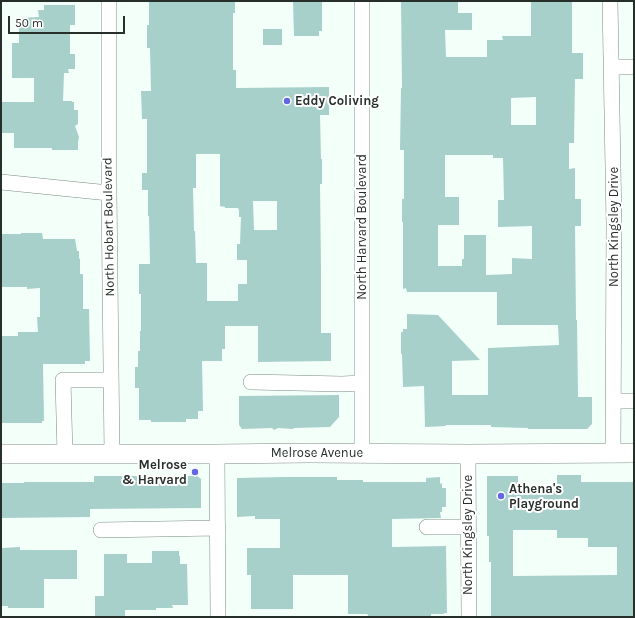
<!DOCTYPE html>
<style>
body{margin:0}
#map{position:relative;width:635px;height:618px;overflow:hidden;background:#f3fff9;font-family:Karla,sans-serif}
canvas{display:block}
.frame{position:absolute;inset:0;border:2px solid #272f2b;pointer-events:none}
.scale{position:absolute;left:8px;top:16px;width:117px;height:18px;box-sizing:border-box;border:2px solid #272f2b;border-top:0;padding-left:5px;font-size:12px;line-height:14px;white-space:nowrap;color:#272f2b;-webkit-text-stroke:3px #fff;paint-order:stroke}
</style>
<div id="map">
<canvas width="635" height="618"></canvas>
<div class="frame"></div>
<div class="scale">50 m</div>
</div>
<script>
const ctx = document.querySelector('canvas').getContext('2d');
ctx.lineJoin = 'round';
function paint(path, color) {
  ctx.fillStyle = color;
  ctx.fill(path, 'evenodd');
}
function stroke(path, color, width, dash) {
  ctx.strokeStyle = color;
  ctx.lineWidth = width;
  ctx.lineCap = dash ? 'butt' : 'round';
  ctx.setLineDash(dash || []);
  ctx.stroke(path);
}
function drawText(font, color, halo, rows, align = 'center') {
  ctx.font = font + ' Karla,sans-serif';
  ctx.lineWidth = 4;
  ctx.setLineDash([]);
  ctx.textBaseline = 'middle';
  ctx.strokeStyle = halo;
  ctx.fillStyle = color;
  for (const [text, x, y, turn = 0] of rows) {
    ctx.save();
    ctx.translate(x, y);
    ctx.rotate((+turn || 0) * Math.PI / 180);
    ctx.textAlign = isNaN(turn) ? turn : align;
    if (halo) ctx.strokeText(text, 0, 0);
    ctx.fillText(text, 0, 0);
    ctx.restore();
  }
}
paint(new Path2D(`
 M149,1H235V13H233V70H236V88L329,87V115H320L321,159H322V184H320L321,269V333H331V361L258,362V326H225V349H222V361H202L203,411H198V419H186V422H151V420H139V388H135V367H138V351H140V331H141V294H139V264H150L149,216H148V190H142V173H147V119H142L141,91H151L150,48H147V25H149ZM196,154H220V206L225,207V208H238L239,210V217H241L240,244H237V260H247V284H238V301H207V263H196L195,231H194L193,188H196ZM253,201H277V230H254Z
 M293,1H322V31H319V36H294Z
 M401,1H458V13H472V30H445L446,57H487V40H503L502,36H531V1H572V53H583V79H575L574,143H569V169L575,168V199H581V226H575L576,320H577L578,397H592V424L587,429H528V428L491,427V425H446V426L425,427L424,386L403,387L402,354H401V332H403V329H407V314L438,315L480,360L452,361V395H488V348L559,345L558,325H497V292H407L406,288L403,289V222H402V199H404V150H400L401,88H402ZM536,97V125H511V98ZM445,155H493V158H503L504,200H498V227L532,226V259L512,258V274L486,275V235H464V259H462V266H438V225H459V197H445Z
 M44,5H75V25H70V54H75V69H68L69,73H64L63,101H72V102H74V110H78V124L75,126L79,137L78,142V150H52V148H14V133H2L1,102H34V78H12V43H19V26H22V18L39,17L38,10H44Z
 M263,29H282V45H263Z
 M21,233H42L43,239H75L77,251H79V259L80,258V274H83V309H89L90,361H85V364H43L44,421H42V423H1V336H18V332H38L37,317H40V288L27,289V287H1V234H21Z
 M339,395V417L330,427L294,428L293,429L278,428L274,430L272,428L242,429L239,425V396Z
 M557,475H581V482H634V617H491V562H489V536H487V476H518V489L557,488ZM513,530H557V538H588V547H617V575L513,576Z
 M94,476H197L201,479V508L90,509V517L1,518V483H24V482H94Z
 M285,477H337V480H363V482H426V478L440,477V484L442,483V488H446V507H442V512H440L441,518L392,519V547L446,546L447,613H444V614H431V617H368V615L367,614H348V575H293V609H251V575H247V548H280V519H255V516L237,517V478Z
 M20,547V550H77V579H44V608H8V606H2V583H1V548Z
 M152,551H179V556H180V564H187L188,605H172L173,608H156V610H125V617H95V596H104V554H127V563H152Z`), '#a7d0cb');
const minor = new Path2D(`
 M109,1V193L112,454
 M610,1L614,224L613,453
 M611,67H634
 M1,182L109,193
 M251,382L342,384L362,383
 M613,401H634
 M362,453V1
 M65,454L63,380H111
 M217,454L218,617
 M468,454L469,617
 M427,527H468
 M101,530L218,528`);
const major = new Path2D(`
 M1,454H217L308,453L468,454L634,453`);
stroke(minor, '#7a8c83', 16);
stroke(major, '#7a8c83', 20);
stroke(minor, '#fff', 15);
stroke(major, '#fff', 19);
for (const [x, y, r, color] of [
 [287,101,4,"#6368e1"],
 [195,472,4,"#6368e1"],
 [501,496,4,"#6368e1"]
]) {
  const dot = new Path2D();
  dot.arc(x, y, r, 0, 2 * Math.PI);
  ctx.fillStyle = color;
  ctx.fill(dot);
  stroke(dot, '#fff', 1.5);
}
drawText('bold 13px', '#272f2b', '#fff', [
 ["Eddy Coliving",295,101],
 ["Melrose",187,465,"right"],
 ["& Harvard",187,480,"right"],
 ["Athena's",509,489],
 ["Playground",509,504]
], 'left');
drawText('13px', '#272f2b', '#fff', [
 ["North Hobart Boulevard",109,227,-91],
 ["North Harvard Boulevard",362,227,-90],
 ["North Kingsley Drive",614,227,-90],
 ["Melrose Avenue",317,453],
 ["North Kingsley Drive",468,535,-90]
]);
</script>
